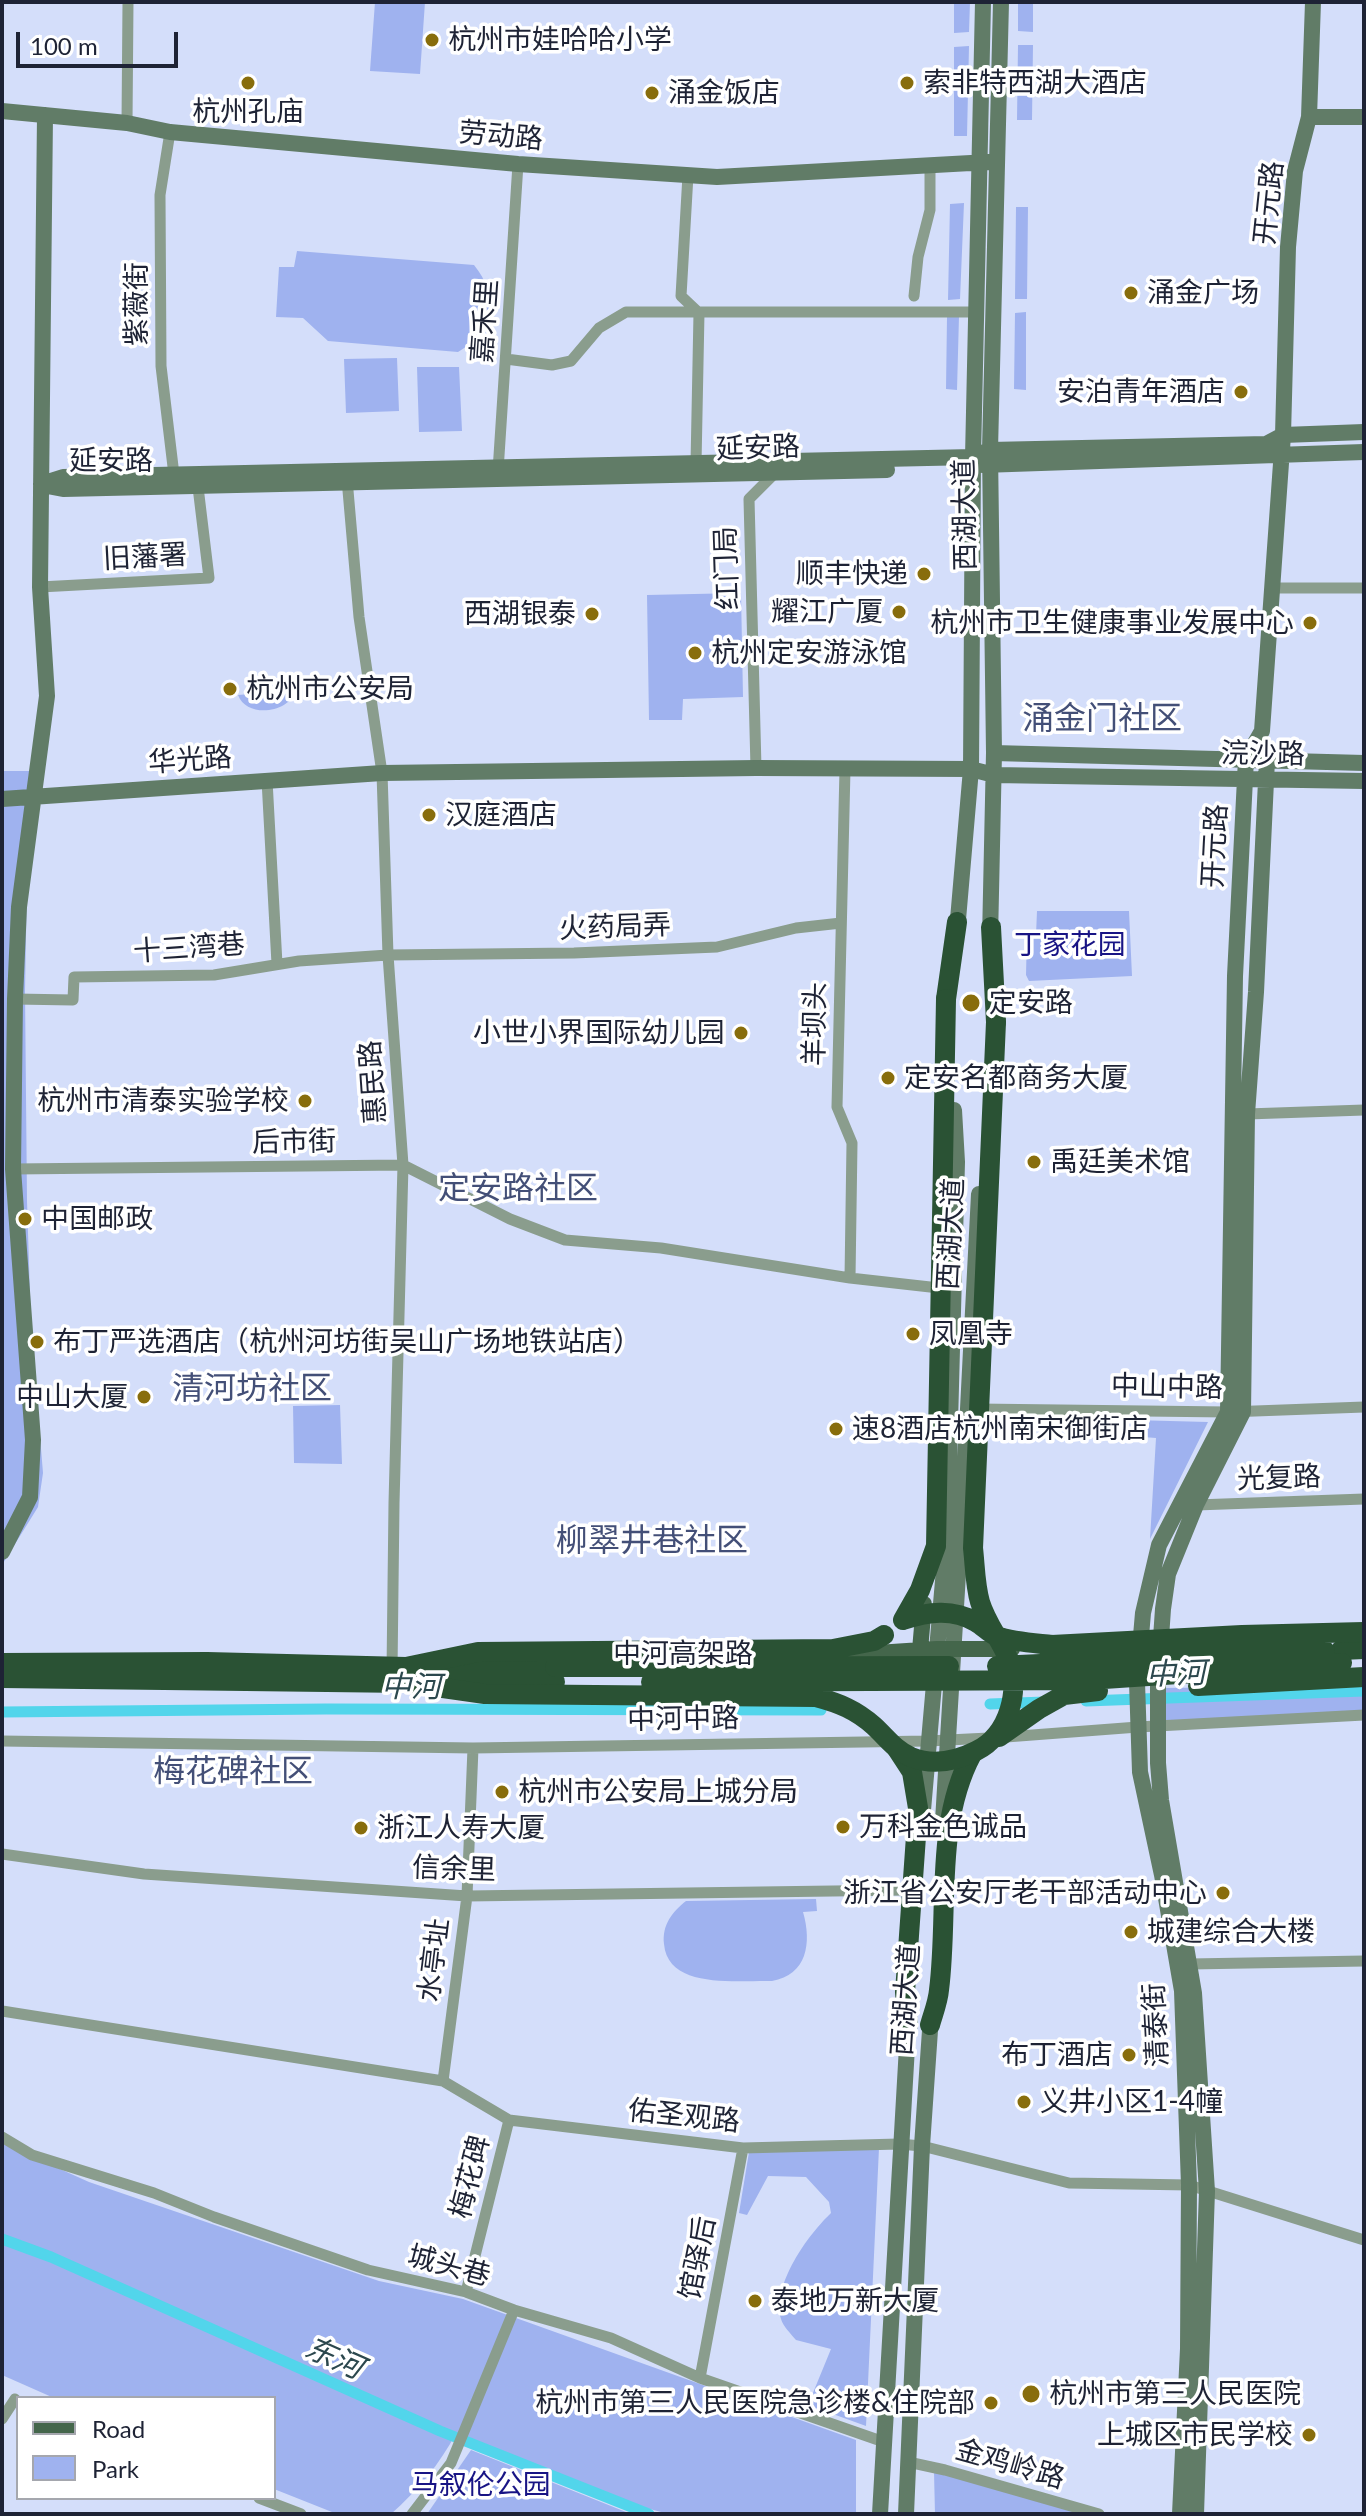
<!DOCTYPE html>
<meta charset="utf-8">
<style>
body{margin:0}
#map{position:relative;width:1366px;height:2516px;overflow:hidden;background:#d4defa;font-family:Lato,sans-serif}
canvas{display:block}
.frame{position:absolute;inset:0;border:4px solid #1e2335;pointer-events:none}
.legend{position:absolute;left:16px;top:2396px;width:260px;height:104px;box-sizing:border-box;background:#fff;border:2px solid #a5a7ae;margin:0;padding:10px 14px;list-style:none;font-size:24px;color:#1e2335}
.legend li{display:flex;align-items:center;gap:16px;height:40px}
.legend b{width:40px;border:2px solid #a5a7ae}
.scale{position:absolute;left:16px;top:32px;width:162px;height:36px;box-sizing:border-box;border:4px solid #1e2335;border-top:0;padding-left:10px;font-size:24px;line-height:28px;white-space:nowrap;color:#1e2335;-webkit-text-stroke:6px #fff;paint-order:stroke}
</style>
<div id="map">
<canvas width="1366" height="2516"></canvas>
<div class="frame"></div>
<ul class="legend">
<li><b style="height:10px;background:#44664b"></b>Road</li>
<li><b style="height:22px;background:#9fb2ef"></b>Park</li>
</ul>
<div class="scale">100 m</div>
</div>
<script>
const ctx = document.querySelector('canvas').getContext('2d');
ctx.lineJoin = 'round';
function paint(path, color) {
  ctx.fillStyle = color;
  ctx.fill(path, 'evenodd');
}
function stroke(path, color, width, dash) {
  ctx.strokeStyle = color;
  ctx.lineWidth = width;
  ctx.lineCap = dash ? 'butt' : 'round';
  ctx.setLineDash(dash || []);
  ctx.stroke(path);
}
function drawText(font, color, halo, rows, align = 'center') {
  ctx.font = font + ' Lato,"Noto Sans SC",sans-serif';
  ctx.lineWidth = 7;
  ctx.setLineDash([]);
  ctx.textBaseline = 'middle';
  ctx.strokeStyle = halo;
  ctx.fillStyle = color;
  for (const [text, x, y, turn = 0] of rows) {
    ctx.save();
    ctx.translate(x, y);
    ctx.rotate((+turn || 0) * Math.PI / 180);
    ctx.textAlign = isNaN(turn) ? turn : align;
    if (halo) ctx.strokeText(text, 0, 0);
    ctx.fillText(text, 0, 0);
    ctx.restore();
  }
}
paint(new Path2D(`
 M375,2H425L420,74L370,71Z
 M954,2H970L969,32L954,33Z
 M1018,2H1033V32L1018,31Z
 M1018,45H1033L1032,120H1017Z
 M969,46L967,136H954V47Z
 M964,203L960,299L948,300L950,204Z
 M1016,207H1028L1027,299H1015Z
 M297,251L474,265C500,296 491,333 458,352L328,341L303,318L276,317L279,267H294Z
 M1026,312V390L1014,389L1015,313Z
 M959,316L957,390L946,389L947,317Z
 M397,358L399,411L346,413L344,359Z
 M417,367H459L462,431L419,432Z
 M741,593L743,697L683,699L682,720H649L647,595Z
 M296,690C290,713 247,719 238,695Z
 M2,771H29L25,991L27,1201L31,1327L43,1473L38,1507L2,1565Z
 M1037,911H1129L1132,976L1029,981L1026,975L1027,933L1036,935Z
 M340,1405L342,1464L294,1463L293,1406Z
 M1132,1420L1208,1422L1150,1539L1156,1438L1131,1436Z
 M1364,1686V1716L1157,1726L1160,1688Z
 M816,1899L817,1911L803,1912C812,1943 807,1975 772,1981C738,1980 668,1990 664,1944C662,1925 672,1912 686,1901Z
 M2,2143L89,2182L379,2281L463,2299L856,2440V2514H669L642,2507L456,2433C440,2464 418,2490 391,2514H337L274,2489V2398H54L2,2375Z
 M879,2148L866,2426L808,2405L831,2349L796,2340C791,2334 783,2326 781,2319C772,2284 808,2235 831,2213L829,2202L806,2177L768,2176L747,2215L739,2213L749,2152Z
 M471,2450L631,2514H427Z
 M934,2472L1096,2514H935Z`), '#9fb2ef');
stroke(new Path2D(`
 M1086,1701L1364,1691
 M990,1704L1045,1702
 M2,1712L326,1709L821,1710
 M2,2239L51,2257L440,2431L649,2514`), '#52d5eb', 11);
stroke(new Path2D(`
 M127,123L128,2
 M170,132L160,195L161,366L174,475
 M688,175L681,296L699,313L696,464
 M914,296L918,257L930,210V167
 M506,359L552,365L571,361L599,328L626,312H976
 M498,471L518,164
 M347,479L359,617L382,773L388,955L403,1165L394,1503L392,1671
 M40,587L209,578L198,487
 M1271,588H1364
 M756,768L749,499L774,474
 M845,769L837,1107L852,1143L850,1278
 M267,780L277,964
 M15,999L73,1000L74,977L214,975L299,961L388,955L574,953L717,947L796,928L841,923
 M1247,1114L1364,1110
 M13,1169L403,1165L510,1219L565,1240L661,1248L850,1278L939,1288
 M977,1409L1228,1412L1364,1407
 M1196,1505L1364,1499
 M1006,1737L1138,1727L1364,1715
 M2,1741L473,1748L928,1741L989,1738
 M2,1854L144,1874L467,1896L906,1890
 M1190,1964L1364,1961
 M2,2011L443,2081L509,2120L743,2148L899,2144L922,2146L1069,2183L1189,2185L1364,2240
 M443,2081L467,1896L473,1748
 M2,2137L32,2155L154,2193L214,2217L368,2270L466,2292L514,2310L611,2338L700,2378L884,2442
 M466,2292L509,2120
 M700,2378L743,2148
 M2,2419L15,2399
 M908,2462L945,2470L1099,2514
 M259,2498L301,2514
 M412,2514L451,2463L514,2310`), '#8a9d8d', 11);
stroke(new Path2D(`
 M2,111L127,123L170,132L518,164L717,177L989,162
 M1309,117H1364
 M982,465L1364,452
 M41,484L63,477L973,457L990,450L1266,444L1283,435L1364,432
 M42,485L63,489L887,470
 M994,753L1364,763
 M2,799L382,773L756,768L971,769L994,775L1364,781
 M957,931L971,769L973,457L983,2
 M990,939L994,753L990,450L1001,2
 M2,1552L30,1497L33,1440L13,1169L15,999L19,907L47,696L40,587L45,115
 M923,1810L947,1535L957,1162L954,1110
 M943,1821L968,1409L979,1194
 M880,2514L909,2012
 M906,2514L922,2146L931,2016
 M1180,2514L1188,2349L1189,2185L1182,1991L1162,1875L1140,1772L1137,1682L1143,1613L1159,1545L1228,1412L1235,976L1246,759L1262,731L1283,435L1288,247L1295,171L1309,117L1313,2
 M1196,2514L1207,2191L1194,1993L1161,1800L1158,1763V1681L1163,1609L1168,1574L1196,1505L1243,1412L1247,1114L1256,992L1267,760`), '#617c67', 16);
stroke(new Path2D(`
 M920,1650L924,1604
 M832,1656L937,1649H1012`), '#44664b', 16);
stroke(new Path2D(`
 M991,927L996,1022
 M946,999L957,922
 M1341,1650L1364,1649
 M427,1667H555
 M448,1683L555,1682
 M897,1749L912,1772L918,1808L905,1992L908,2025
 M930,2025C933,2014 938,2002 939,1990C949,1912 934,1825 972,1754`), '#2a5234', 20);
stroke(new Path2D(`
 M903,1620L920,1590L936,1546L946,999
 M903,1620C928,1612 952,1608 976,1622C983,1626 989,1633 996,1636C1014,1642 1034,1643 1052,1645L1242,1635L1364,1632
 M2,1663L207,1662L406,1667L478,1652L833,1649L874,1641L884,1635
 M997,1666L1325,1651
 M555,1667L949,1666
 M2,1678L408,1683L485,1694L816,1697C839,1703 856,1710 874,1726C887,1738 895,1750 911,1757C933,1766 956,1761 976,1751C1009,1735 1022,1689 1007,1656C999,1638 986,1622 980,1602C975,1585 975,1565 973,1548L996,1022
 M651,1682L1089,1680L1342,1663
 M1198,1686L1364,1677
 M999,1737L1039,1709L1064,1695L1098,1691`), '#2a5234', 20);
for (const [x, y, r, color] of [
 [432,40,8,"#886d0c"],
 [248,83,8,"#886d0c"],
 [907,83,8,"#886d0c"],
 [652,93,8,"#886d0c"],
 [1131,293,8,"#886d0c"],
 [1241,392,8,"#886d0c"],
 [924,574,8,"#886d0c"],
 [899,612,8,"#886d0c"],
 [592,614,8,"#886d0c"],
 [1310,623,8,"#886d0c"],
 [695,653,8,"#886d0c"],
 [230,689,8,"#886d0c"],
 [429,815,8,"#886d0c"],
 [971,1003,10,"#886d0c"],
 [741,1033,8,"#886d0c"],
 [888,1078,8,"#886d0c"],
 [305,1101,8,"#886d0c"],
 [1034,1162,8,"#886d0c"],
 [25,1219,8,"#886d0c"],
 [913,1334,8,"#886d0c"],
 [37,1342,8,"#886d0c"],
 [144,1397,8,"#886d0c"],
 [836,1429,8,"#886d0c"],
 [502,1792,8,"#886d0c"],
 [843,1827,8,"#886d0c"],
 [361,1828,8,"#886d0c"],
 [1223,1893,8,"#886d0c"],
 [1131,1932,8,"#886d0c"],
 [1129,2055,8,"#886d0c"],
 [1024,2102,8,"#886d0c"],
 [755,2301,8,"#886d0c"],
 [1031,2394,10,"#886d0c"],
 [991,2403,8,"#886d0c"],
 [1309,2435,8,"#886d0c"]
]) {
  const dot = new Path2D();
  dot.arc(x, y, r, 0, 2 * Math.PI);
  ctx.fillStyle = color;
  ctx.fill(dot);
  stroke(dot, '#fff', 3);
}
drawText('28px', '#1e2335', '#fff', [
 ["杭州市娃哈哈小学",448,40],
 ["索非特西湖大酒店",923,83],
 ["涌金饭店",668,93],
 ["杭州孔庙",248,112,"center"],
 ["涌金广场",1147,293],
 ["安泊青年酒店",1225,392,"right"],
 ["顺丰快递",908,574,"right"],
 ["耀江广厦",883,612,"right"],
 ["西湖银泰",576,614,"right"],
 ["杭州市卫生健康事业发展中心",1294,623,"right"],
 ["杭州定安游泳馆",711,653],
 ["杭州市公安局",246,689],
 ["汉庭酒店",445,815],
 ["定安路",989,1003],
 ["小世小界国际幼儿园",725,1033,"right"],
 ["定安名都商务大厦",904,1078],
 ["杭州市清泰实验学校",289,1101,"right"],
 ["禹廷美术馆",1050,1162],
 ["中国邮政",41,1219],
 ["凤凰寺",929,1334],
 ["布丁严选酒店（杭州河坊街吴山广场地铁站店）",53,1342],
 ["中山大厦",128,1397,"right"],
 ["速8酒店杭州南宋御街店",852,1429],
 ["杭州市公安局上城分局",518,1792],
 ["万科金色诚品",859,1827],
 ["浙江人寿大厦",377,1828],
 ["浙江省公安厅老干部活动中心",1207,1893,"right"],
 ["城建综合大楼",1147,1932],
 ["布丁酒店",1113,2055,"right"],
 ["义井小区1-4幢",1040,2102],
 ["泰地万新大厦",771,2301],
 ["杭州市第三人民医院",1049,2394],
 ["杭州市第三人民医院急诊楼&住院部",975,2403,"right"],
 ["上城区市民学校",1293,2435,"right"]
], 'left');
drawText('28px', '#1e2335', '#fff', [
 ["劳动路",501,136,5],
 ["开元路",1269,203,-84],
 ["紫薇街",137,304,-90],
 ["嘉禾里",485,321,-86],
 ["延安路",758,448,-2],
 ["延安路",111,461],
 ["西湖大道",965,515,-91],
 ["旧藩署",145,557,-3],
 ["红门局",727,568,-92],
 ["浣沙路",1263,754,1],
 ["华光路",190,760,-4],
 ["开元路",1215,846,-87],
 ["火药局弄",615,927,-2],
 ["十三湾巷",189,948,-4],
 ["羊坝头",815,1024,-89],
 ["惠民路",373,1082,-94],
 ["后市街",294,1142,-1],
 ["西湖大道",951,1234,-87],
 ["中山中路",1167,1387,1],
 ["光复路",1279,1478,-2],
 ["中河高架路",683,1654],
 ["中河中路",683,1719,-1],
 ["信余里",454,1869,2],
 ["水亭址",434,1960,-83],
 ["西湖大道",906,2000,-86],
 ["清泰街",1156,2025,-93],
 ["佑圣观路",684,2116,6],
 ["梅花碑",470,2177,-76],
 ["馆驿后",698,2258,-79],
 ["城头巷",449,2266,15],
 ["金鸡岭路",1010,2464,16]
]);
drawText('28px', '#181485', '#fff', [
 ["丁家花园",1070,945],
 ["马叙伦公园",481,2485]
]);
drawText('italic 30px', '#2c484e', '#fff', [
 ["中河",1176,1674,-2],
 ["中河",411,1687],
 ["东河",334,2358,24]
]);
drawText('32px', '#434f77', '#fff', [
 ["涌金门社区",1102,719],
 ["定安路社区",518,1189],
 ["清河坊社区",252,1389],
 ["柳翠井巷社区",652,1541],
 ["梅花碑社区",233,1772]
]);
</script>
